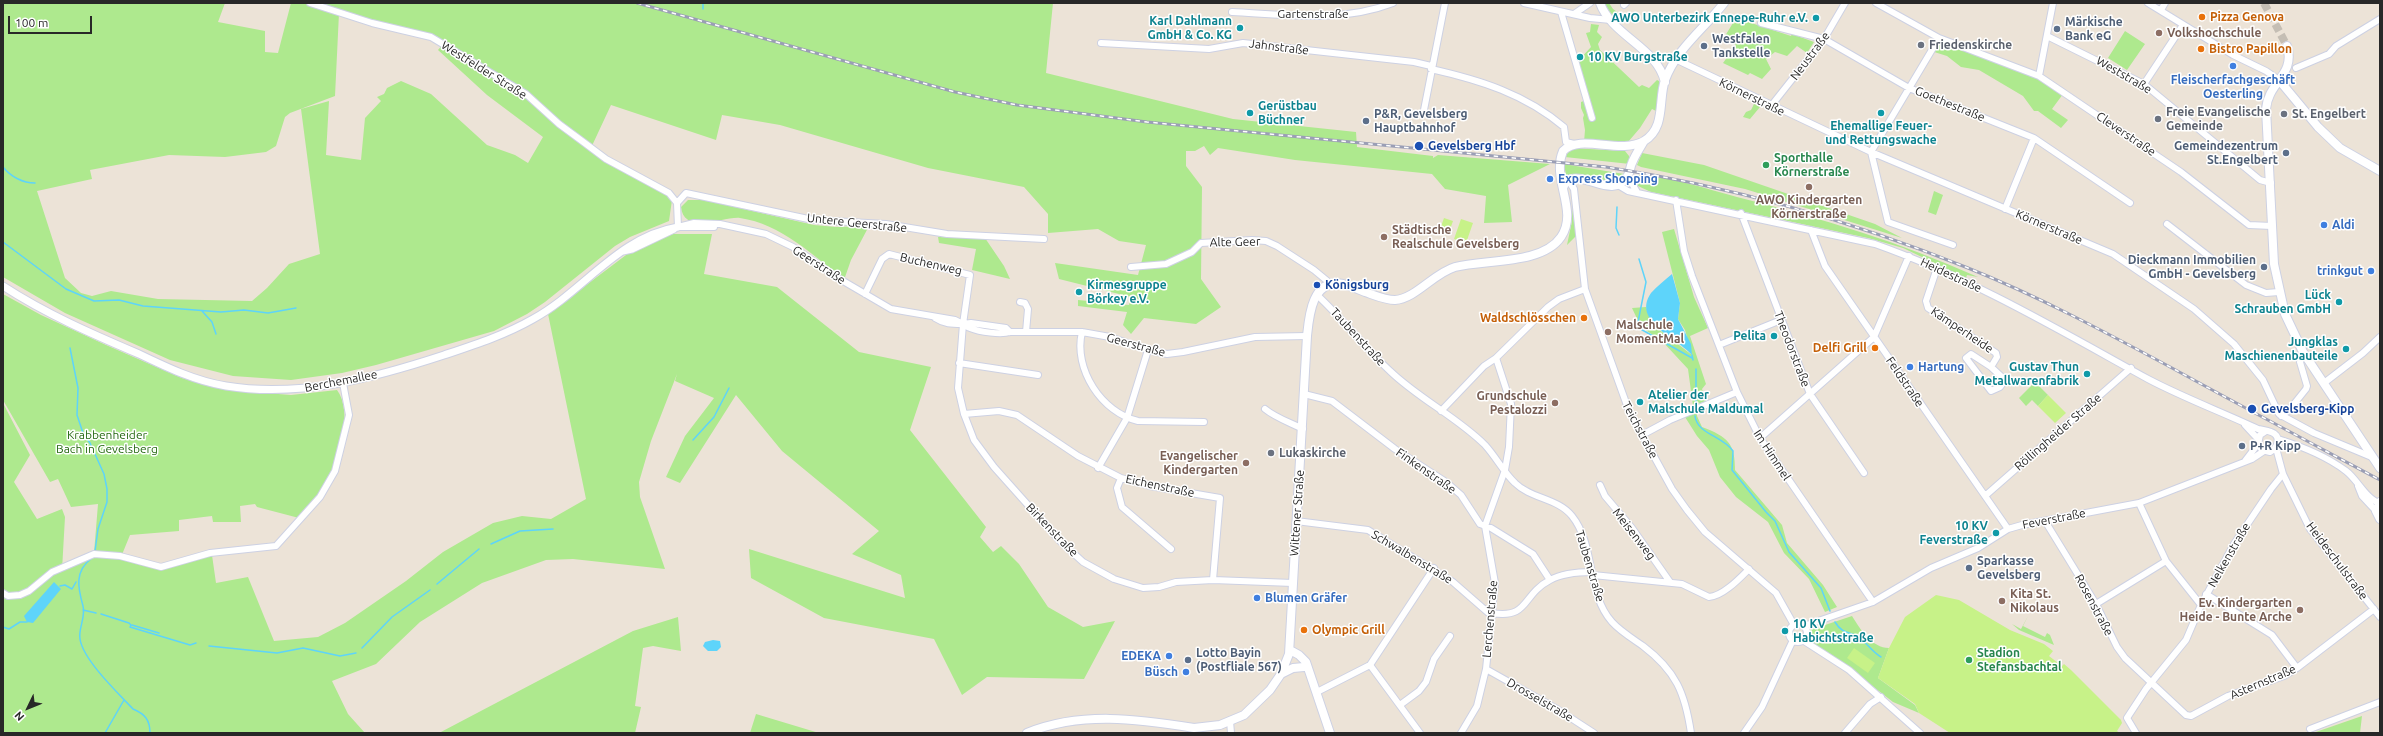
<!DOCTYPE html>
<meta charset="utf-8">
<style>
body{margin:0}
#map{position:relative;width:2383px;height:736px;overflow:hidden;background:#ece3d7;font-family:Ubuntu,sans-serif}
canvas{display:block}
.frame{position:absolute;inset:0;border:4px solid #282828;pointer-events:none}
.north{position:absolute;left:8px;top:688px;width:40px;height:40px;-webkit-text-stroke:3px #fff;paint-order:stroke;rotate:227deg;font-size:11px;font-weight:700;line-height:16px;text-align:center;color:#282828}
.north::after{content:'';display:block;margin:auto;width:14px;height:18px;background:#282828;clip-path:polygon(50% 0,100% 100%,50% 72%,0 100%)}
.scale{position:absolute;left:8px;top:16px;width:84px;height:18px;box-sizing:border-box;border:2px solid #282828;border-top:0;padding-left:5px;font-size:12px;line-height:14px;white-space:nowrap;color:#282828;-webkit-text-stroke:3px #fff;paint-order:stroke}
</style>
<div id="map">
<canvas width="2383" height="736"></canvas>
<div class="frame"></div>
<div class="north">N</div>
<div class="scale">100 m</div>
</div>
<script>
const ctx = document.querySelector('canvas').getContext('2d');
ctx.lineJoin = 'round';
function paint(path, color) {
  ctx.fillStyle = color;
  ctx.fill(path, 'evenodd');
}
function stroke(path, color, width, dash) {
  ctx.strokeStyle = color;
  ctx.lineWidth = width;
  ctx.lineCap = dash ? 'butt' : 'round';
  ctx.setLineDash(dash || []);
  ctx.stroke(path);
}
function drawText(font, color, halo, rows, align = 'center') {
  ctx.font = font + ' Ubuntu,sans-serif';
  ctx.lineWidth = 3;
  ctx.setLineDash([]);
  ctx.textBaseline = 'middle';
  ctx.strokeStyle = halo;
  ctx.fillStyle = color;
  for (const [text, x, y, turn = 0] of rows) {
    ctx.save();
    ctx.translate(x, y);
    ctx.rotate((+turn || 0) * Math.PI / 180);
    ctx.textAlign = isNaN(turn) ? turn : align;
    if (halo) ctx.strokeText(text, 0, 0);
    ctx.fillText(text, 0, 0);
    ctx.restore();
  }
}
paint(new Path2D(`
 M3,3H225L218,22L265,31V52L278,53L291,3H304L339,13L335,96L290,113L285,117L276,146L266,152L225,157L169,155L90,170L92,179L37,191L65,278L81,293L92,296L111,291L158,299L252,301L267,288L289,264L320,254L301,109L329,101L326,155L361,160L365,118L381,101L377,97L384,94L387,88L401,81L431,94L487,145L515,155L528,163L543,137L487,95L438,50L444,43L315,3H1053L1046,73L1233,119L1356,132L1357,147L1433,156V158L1438,155L1550,164L1508,185L1512,222L1484,223L1486,196L1445,189L1432,174L1295,160L1218,148L1210,155L1204,146L1195,151H1186V166L1202,187L1201,279L1221,307L1196,324L1144,318L1131,334L1123,325L1127,312L1078,306V300L1129,305L1131,297L1059,279L1055,263L1138,275L1146,245L1119,241L1098,229L1048,233V214L1024,187L928,168L780,125L722,115L716,140L611,105L590,150L668,196L672,200L669,221L630,237L615,246L545,302L527,314L494,331L376,365L342,373L291,380L233,376L170,360L65,313L3,277Z
 M1602,3H1609L1613,9L1623,16L1619,22L1604,8Z
 M1736,18L1791,36L1792,34L1814,42L1807,53L1797,46L1787,56L1775,52L1766,59L1771,69L1762,79L1750,73L1748,75L1723,63L1736,45L1725,36Z
 M1591,24L1599,25L1597,32L1602,37L1598,44L1600,50L1639,87L1642,85L1649,88L1657,80L1659,81V107L1656,111L1652,109L1640,128L1628,142H1584L1585,130L1583,118L1584,115L1581,108V102L1589,99L1578,61L1591,47L1586,33L1590,32Z
 M2125,31L2145,44L2127,70L2108,58Z
 M1939,39L2038,78L2063,94L2052,109L2068,120L2061,128L2038,111H2034L2023,96L1979,70L1961,67L1947,56L1931,51Z
 M1754,104L1760,107L1750,119L1743,117L1746,112L1751,110Z
 M1571,148L1625,151L1629,156L1630,164L1565,157Z
 M1642,153L1704,165L1875,224L1902,238L1745,189L1641,167L1637,165Z
 M1564,164L1624,174L1619,181L1612,183L1566,175Z
 M1634,175C1668,176 1704,188 1737,197C1820,218 1900,242 1978,277L1967,275L1966,278L1903,248L1868,238L1651,192L1638,186Z
 M1934,191L1943,195L1936,215L1928,212Z
 M688,200H704L814,225L836,227L869,226L851,260L844,280C813,255 781,224 740,218C725,216 684,236 681,207Z
 M1572,208L1576,236L1567,245L1572,221Z
 M1674,229L1694,297L1708,328L1690,336L1706,384L1702,389L1706,401L1693,406L1688,369L1662,341L1641,327L1632,308L1646,307L1653,325L1692,355L1685,330L1678,319L1680,303L1662,232Z
 M673,234H712L704,274L777,287L859,352L931,367L910,430L986,527L980,537L993,552L1001,546L1019,564L1048,607L1083,627L1115,621L1084,679L987,677L962,695L934,639L824,618L751,578L749,549L905,598L901,575L852,554L879,531L782,451L736,395L680,483L666,477L685,436L714,398L675,381L677,374L651,441L639,482L640,497L665,569L573,559L546,560L482,583L420,622L376,664L332,681L348,714L365,733H3V403L30,455L14,482L37,519L62,509L65,517L62,570L96,555L97,551L94,553L98,504L71,507L58,479L50,482L3,400V294L41,315L106,345L182,378L226,390L291,395L337,390C353,410 341,465 327,485C318,497 308,507 299,518L257,507L255,504L240,506L241,522H213L212,516L179,520V531L130,535L121,557L160,568L212,555L216,583L248,577L274,641L318,637L345,623L406,581L443,552L493,523L522,516L551,519L586,499L548,314L630,252Z
 M938,237L985,238L1004,266L1010,279L972,270L976,249L939,243Z
 M2035,382L2048,395L2038,406L2032,400L2026,406L2019,398Z
 M1697,410V416L1702,427C1728,437 1735,443 1735,470L1782,525L1787,543L1823,585L1837,607L1825,612L1809,579L1784,553L1768,522L1736,497L1720,477L1709,450L1697,436L1685,417Z
 M1852,616C1860,629 1872,648 1889,648L1878,678L1915,705L1919,713L1893,702L1840,661L1811,643L1810,630Z
 M2028,616L2023,626L2045,637L2047,633L2050,635L2054,645L2019,630L2012,624L2021,629Z
 M678,617L681,651L653,646L643,648L635,706L641,707L635,733H439L633,631Z
 M756,714L819,733H750Z
 M2362,716L2360,733H2313Z`), '#aee98e');
paint(new Path2D(`
 M1444,218L1453,221L1448,235L1439,232Z
 M1461,219L1473,223L1466,243L1454,239Z
 M2048,395L2066,413L2055,423L2038,406Z
 M1936,595L1959,600L2010,630L2044,644L2053,651L2049,656L2062,666L2064,664L2071,670L2121,720L2122,723L2117,731L2120,733H1950L1919,713L1915,704L1878,678L1889,648L1905,617Z
 M1854,648L1875,663L1868,673L1847,658Z`), '#c7f288');
paint(new Path2D(`
 M1672,274L1680,303L1678,319L1691,344L1692,355C1679,339 1631,322 1651,293C1657,286 1665,280 1672,274Z
 M54,582L61,589L33,623L27,622L24,616Z
 M713,640L720,641L721,647L717,651H708L703,646L705,642Z`), '#5ed4fa');
stroke(new Path2D(`
 M703,3V9
 M3,167C11,177 23,183 35,183
 M1617,207L1616,228L1619,235
 M3,242L66,289L94,301L119,300L143,306L221,312L244,310L268,313L296,308
 M1639,259L1646,282L1637,327L1692,358
 M202,311L212,322L216,334
 M70,348L78,388L77,415L83,433L90,443L104,474L107,489V502L98,529L95,551
 M1692,355L1693,360
 M1696,403V369
 M1695,416C1697,434 1723,436 1733,451L1732,470L1766,512L1775,521L1789,552L1821,588L1830,611
 M693,440L714,417L729,388
 M491,544L520,531L553,529
 M92,558C74,571 78,588 83,606C86,617 78,629 80,639C83,660 119,694 133,709C145,714 150,720 150,733
 M437,584L479,549
 M60,586L65,585L72,589L76,582
 M83,610L96,613
 M101,614L129,623L131,625L130,627L190,645L196,643
 M1835,622C1843,635 1849,631 1859,637C1867,643 1872,652 1881,657
 M132,625L159,633
 M3,627L9,629L20,622H27
 M209,646L277,653L303,648L340,656L356,653
 M362,648L392,617L430,590
 M105,733L124,700`), '#5ed4fa', 1.5);
stroke(new Path2D(`
 M2264,3L2287,46`), '#c5beb4', 8, [8, 4]);
const minor = new Path2D(`
 M310,3L372,23L431,37L526,94L559,124L582,141L606,159L669,193L677,203
 M1524,3L1590,18L1611,20
 M1876,3L1939,38L2039,76L2181,172L2249,225L2272,226
 M2148,3L2233,55L2266,71L2279,80
 M1624,5L1626,3
 M2161,10L2165,3
 M1232,12C1286,15 1341,23 1393,3
 M1561,12L1592,118
 M1574,14L1590,3
 M1761,23L1824,39L1909,88L2034,138L2130,203
 M2047,36L2144,84L2260,180L2271,183
 M1939,38L1871,152L1888,222L1953,245
 M1101,43L1209,49L1243,43L1414,62L1431,66
 M1675,59L1871,152L2113,254L2194,309L2234,344L2263,380L2279,414L2314,433L2374,458
 M2296,68L2329,54L2336,46L2380,19
 M1431,69C1480,80 1525,94 1564,127L1566,142L1574,144
 M2039,76L2053,3
 M2144,84L2183,25
 M1771,106L1824,39L1845,3
 M1424,110L1445,3
 M1628,177L1637,192
 M1568,180L1574,189L1585,289L1629,411L1672,489L1687,510L1705,532L1776,593L1794,625
 M1618,185L1628,191L1875,244C1971,278 2059,330 2148,379C2184,398 2222,412 2258,429C2263,430 2267,430 2271,432C2282,436 2278,448 2270,452L2262,450L2258,444L2260,435L2266,431
 M1676,200L1684,251L1692,276L1737,392L1760,438L1873,602
 M2005,209L2034,138
 M1741,213L1810,394L1864,473
 M2167,224L2246,285L2266,293L2279,292
 M678,227L677,203L686,193L813,220L886,224L947,234L1044,239
 M678,227L694,223L720,224L766,234L793,247L838,278L891,309L955,320L963,324L971,323L1006,328L1010,332
 M679,227H714
 M1811,230L1825,266L2008,529
 M1131,267L1166,264L1192,252L1201,243L1252,240L1266,241L1277,246L1314,270L1331,284
 M1937,268L1926,301L1928,308L1996,353L1997,357L1991,367L2005,380L2000,387L1991,391L1966,358L1971,354L1991,367
 M865,294L882,259L889,254L970,275L963,324L958,388L964,414L974,440L994,467L1060,541L1083,562L1114,579L1143,588L1159,587L1176,582L1213,580L1293,583
 M1317,295C1343,319 1364,347 1390,371C1419,399 1457,417 1485,445C1496,457 1504,473 1515,483C1531,499 1558,498 1572,516C1596,546 1586,593 1612,622C1620,631 1633,639 1643,646C1676,671 1685,693 1691,733
 M1020,302L1025,303L1028,309L1026,332
 M935,318C944,324 952,324 962,324C965,325 967,327 970,328C980,332 1001,335 1010,332H1082L1110,337L1148,350L1167,354L1183,352L1255,337L1307,336
 M1082,332C1073,369 1102,413 1138,421L1204,422
 M1719,345L1781,320
 M959,363L1038,375
 M2324,383L2363,353L2380,337
 M1304,394L1332,401L1395,449L1446,482L1461,495L1480,524L1491,528L1533,554L1550,580
 M1265,409C1276,418 1289,422 1303,429
 M1441,411L1484,366L1496,358
 M964,414L999,411L1017,415L1078,456L1121,478L1150,486L1220,498L1213,580
 M2281,416L2290,409L2306,389L2307,386L2300,362L2303,352
 M2245,425L2258,439
 M1642,435L1670,420L1737,392
 M1760,438L1874,337L1909,256
 M2278,439C2301,446 2326,456 2346,471C2357,479 2366,499 2379,503
 M2276,448L2283,474L2310,529L2380,617
 M2245,461L2258,444
 M1098,468L1127,418L1148,350
 M1121,478L1117,488L1122,507L1171,549
 M1600,485L1605,496L1632,528L1670,582
 M2358,486L2362,496L2376,511
 M1985,496L2131,368
 M2139,503L2166,561L2201,605
 M1296,521L1368,530L1453,582L1492,616
 M2045,521L2096,604L2117,647L2125,658L2186,715L2191,716L2228,696L2284,676L2297,668L2374,609
 M1593,575L1682,584L1709,597C1723,596 1739,579 1749,569
 M3,593L8,596L20,595L29,591L52,572L94,554L120,556L161,567L210,553L276,546L320,497L335,471L349,415L343,383
 M2206,594L2272,635L2297,668
 M2096,604L2166,561
 M1492,613C1530,619 1521,595 1550,580C1563,573 1578,572 1592,572
 M1789 633a9 9 0 1 1 18 0a9 9 0 1 1-18 0Z
 M1804,626L1873,602L1931,568L1978,548L2008,529L2022,525L2139,503L2252,459L2264,451
 M1804,641L1849,670L1920,733
 M1370,665L1420,733
 M1486,669L1557,709L1594,733
 M1317,692L1370,665L1434,568
 M1400,705L1419,691L1426,682L1434,659L1450,636
 M1230,721L1231,733
 M2310,729L2380,702
 M1461,733L1477,706L1486,669L1495,583L1485,526L1505,470L1509,447L1511,404L1496,358L1548,307L1559,299L1585,289
 M1744,733L1762,707L1793,640
 M1845,733L1870,704L1881,697
 M2136,733L2127,718L2146,689L2186,640L2201,605L2234,544L2271,489L2283,474`);
const tertiary = new Path2D(`
 M623,251L632,249L674,229
 M3,286C46,314 92,334 139,354C166,367 195,381 226,386C300,398 374,378 444,355C474,345 505,335 533,319C584,291 618,237 678,227`);
const secondary = new Path2D(`
 M1600,3C1612,36 1657,47 1665,82
 M2287,46C2296,75 2268,82 2266,109L2274,264L2285,314L2303,352L2380,468
 M2279,80L2318,127L2340,148L2380,171
 M1563,188L1566,181C1585,170 1612,200 1627,177C1630,173 1630,167 1632,163C1635,155 1640,148 1644,141
 M2380,502L2376,511L2380,519
 M1290,650L1299,655L1306,662L1330,733
 M1281,674L1293,668L1304,667
 M1027,733C1081,711 1138,719 1194,728L1220,725L1244,715L1270,690L1281,674L1289,654L1307,336C1309,316 1312,278 1343,284C1350,286 1358,289 1365,292C1374,295 1385,300 1395,300C1415,299 1434,273 1455,267C1485,259 1542,265 1561,237C1579,211 1551,179 1563,151C1580,133 1620,155 1644,141C1666,128 1658,100 1665,80C1677,48 1704,29 1724,3`);
stroke(minor, '#cdd1e3', 8);
stroke(tertiary, '#cdd1e3', 9);
stroke(secondary, '#cdd1e3', 10);
stroke(minor, '#fff', 6);
stroke(tertiary, '#fff', 7);
stroke(secondary, '#fff', 8);
const rail = new Path2D(`
 M637,3L955,92L1017,105L1147,122L1606,167C1730,186 1852,221 1968,268C2038,296 2105,332 2172,368C2241,406 2311,443 2380,480`);
stroke(rail, '#9a9eb5', 3);
stroke(rail, '#fff', 1.5, [4.5]);
for (const [x, y, r, color] of [
 [2202,17,4,"#e8710a"],
 [1816,18,4,"#0f9aa8"],
 [1240,28,4,"#0f9aa8"],
 [2057,29,4,"#5c6f8a"],
 [2159,33,4,"#8d6e63"],
 [1921,45,4,"#6b7280"],
 [1704,46,4,"#5c6f8a"],
 [2201,49,4,"#e8710a"],
 [1580,57,4,"#0f9aa8"],
 [2233,66,4,"#3f7fe0"],
 [1250,113,4,"#0f9aa8"],
 [1881,113,4,"#0f9aa8"],
 [2284,114,4,"#6b7280"],
 [2158,119,4,"#6b7280"],
 [1366,121,4,"#5c6f8a"],
 [1419,146,5,"#1a4fb4"],
 [2286,153,4,"#5c6f8a"],
 [1766,165,4,"#2e9e5b"],
 [1550,179,4,"#3f7fe0"],
 [1809,187,4,"#8d6e63"],
 [2324,225,4,"#3f7fe0"],
 [1384,237,4,"#8d6e63"],
 [2264,267,4,"#5c6f8a"],
 [2371,271,4,"#3f7fe0"],
 [1317,285,4,"#1a4fb4"],
 [1079,292,4,"#0f9aa8"],
 [2339,302,4,"#0f9aa8"],
 [1584,318,4,"#e8710a"],
 [1608,332,4,"#8d6e63"],
 [1774,336,4,"#0f9aa8"],
 [1875,348,4,"#e8710a"],
 [2346,349,4,"#0f9aa8"],
 [1910,367,4,"#3f7fe0"],
 [2087,374,4,"#0f9aa8"],
 [1640,402,4,"#0f9aa8"],
 [1555,403,4,"#8d6e63"],
 [2252,409,5,"#1a4fb4"],
 [2242,446,4,"#5c6f8a"],
 [1271,453,4,"#6b7280"],
 [1246,463,4,"#8d6e63"],
 [1996,533,4,"#0f9aa8"],
 [1969,568,4,"#5c6f8a"],
 [1257,598,4,"#3f7fe0"],
 [2002,601,4,"#8d6e63"],
 [2300,610,4,"#8d6e63"],
 [1304,630,4,"#e8710a"],
 [1785,631,4,"#0f9aa8"],
 [1169,656,4,"#3f7fe0"],
 [1188,660,4,"#5c6f8a"],
 [1969,660,4,"#2e9e5b"],
 [1186,672,4,"#3f7fe0"]
]) {
  const dot = new Path2D();
  dot.arc(x, y, r, 0, 2 * Math.PI);
  ctx.fillStyle = color;
  ctx.fill(dot);
  stroke(dot, '#fff', 1.5);
}
drawText('12px', '#282828', '#fff', [
 ["Gartenstraße",1313,14],
 ["Jahnstraße",1279,47,7],
 ["Neustraße",1810,56,-53],
 ["Westfelder Straße",484,70,32],
 ["Weststraße",2124,75,30],
 ["Körnerstraße",1752,97,26],
 ["Goethestraße",1950,104,22],
 ["Cleverstraße",2126,134,34],
 ["Untere Geerstraße",857,223,6],
 ["Körnerstraße",2049,227,23],
 ["Alte Geer",1235,242,-1],
 ["Buchenweg",931,264,13],
 ["Geerstraße",819,265,33],
 ["Heidestraße",1951,275,25],
 ["Kämperheide",1962,330,34],
 ["Taubenstraße",1358,337,47],
 ["Geerstraße",1136,345,15],
 ["Theodorstraße",1792,349,69],
 ["Berchemallee",341,381,-11],
 ["Feldstraße",1905,382,56],
 ["Teichstraße",1640,430,62],
 ["Röllingheider Straße",2058,432,-41],
 ["Im Himmel",1772,455,57],
 ["Finkenstraße",1426,471,35],
 ["Eichenstraße",1160,486,12],
 ["Wittener Straße",1297,513,-86],
 ["Feverstraße",2054,519,-11],
 ["Birkenstraße",1052,530,46],
 ["Meisenweg",1634,534,52],
 ["Nelkenstraße",2229,555,-60],
 ["Schwalbenstraße",1412,557,31],
 ["Heideschulstraße",2337,561,53],
 ["Taubenstraße",1590,566,73],
 ["Rosenstraße",2094,605,62],
 ["Lerchenstraße",1490,619,-85],
 ["Asternstraße",2263,682,-23],
 ["Drosselstraße",1540,700,30]
]);
drawText('bold 12px', '#c56008', '#fff', [
 ["Pizza Genova",2210,17],
 ["Bistro Papillon",2209,49],
 ["Waldschlösschen",1576,318,"right"],
 ["Delfi Grill",1867,348,"right"],
 ["Olympic Grill",1312,630]
], 'left');
drawText('bold 12px', '#0d838f', '#fff', [
 ["AWO Unterbezirk Ennepe-Ruhr e.V.",1808,18],
 ["Karl Dahlmann",1232,21],
 ["GmbH & Co. KG",1232,35],
 ["10 KV Burgstraße",1588,57,"left"],
 ["Gerüstbau",1258,106,"left"],
 ["Büchner",1258,120,"left"],
 ["Ehemallige Feuer-",1881,126,"center"],
 ["und Rettungswache",1881,140,"center"],
 ["Kirmesgruppe",1087,285,"left"],
 ["Börkey e.V.",1087,299,"left"],
 ["Lück",2331,295],
 ["Schrauben GmbH",2331,309],
 ["Pelita",1766,336],
 ["Jungklas",2338,342],
 ["Maschienenbauteile",2338,356],
 ["Gustav Thun",2079,367],
 ["Metallwarenfabrik",2079,381],
 ["Atelier der",1648,395,"left"],
 ["Malschule Maldumal",1648,409,"left"],
 ["10 KV",1988,526],
 ["Feverstraße",1988,540],
 ["10 KV",1793,624,"left"],
 ["Habichtstraße",1793,638,"left"]
], 'right');
drawText('bold 12px', '#4e5e75', '#fff', [
 ["Märkische",2065,22],
 ["Bank eG",2065,36],
 ["Westfalen",1712,39],
 ["Tankstelle",1712,53],
 ["P&R, Gevelsberg",1374,114],
 ["Hauptbahnhof",1374,128],
 ["Gemeindezentrum",2278,146,"right"],
 ["St.Engelbert",2278,160,"right"],
 ["Dieckmann Immobilien",2256,260,"right"],
 ["GmbH - Gevelsberg",2256,274,"right"],
 ["P+R Kipp",2250,446],
 ["Sparkasse",1977,561],
 ["Gevelsberg",1977,575],
 ["Lotto Bayin",1196,653],
 ["(Postfliale 567)",1196,667]
], 'left');
drawText('bold 12px', '#785e54', '#fff', [
 ["Volkshochschule",2167,33],
 ["AWO Kindergarten",1809,200,"center"],
 ["Körnerstraße",1809,214,"center"],
 ["Städtische",1392,230],
 ["Realschule Gevelsberg",1392,244],
 ["Malschule",1616,325],
 ["MomentMal",1616,339],
 ["Grundschule",1547,396,"right"],
 ["Pestalozzi",1547,410,"right"],
 ["Evangelischer",1238,456,"right"],
 ["Kindergarten",1238,470,"right"],
 ["Kita St.",2010,594],
 ["Nikolaus",2010,608],
 ["Ev. Kindergarten",2292,603,"right"],
 ["Heide - Bunte Arche",2292,617,"right"]
], 'left');
drawText('bold 12px', '#5b616d', '#fff', [
 ["Friedenskirche",1929,45],
 ["Freie Evangelische",2166,112],
 ["Gemeinde",2166,126],
 ["St. Engelbert",2292,114],
 ["Lukaskirche",1279,453]
], 'left');
drawText('bold 12px', '#366cbe', '#fff', [
 ["Fleischerfachgeschäft",2233,80,"center"],
 ["Oesterling",2233,94,"center"],
 ["Express Shopping",1558,179],
 ["Aldi",2332,225],
 ["trinkgut",2363,271,"right"],
 ["Hartung",1918,367],
 ["Blumen Gräfer",1265,598],
 ["EDEKA",1161,656,"right"],
 ["Büsch",1178,672,"right"]
], 'left');
drawText('bold 12px', '#164399', '#fff', [
 ["Gevelsberg Hbf",1428,146],
 ["Königsburg",1325,285],
 ["Gevelsberg-Kipp",2261,409]
], 'left');
drawText('bold 12px', '#27864d', '#fff', [
 ["Sporthalle",1774,158],
 ["Körnerstraße",1774,172],
 ["Stadion",1977,653],
 ["Stefansbachtal",1977,667]
], 'left');
drawText('12px', '#266a12', '#fff', [
 ["Krabbenheider",107,435],
 ["Bach in Gevelsberg",107,449]
]);
</script>
